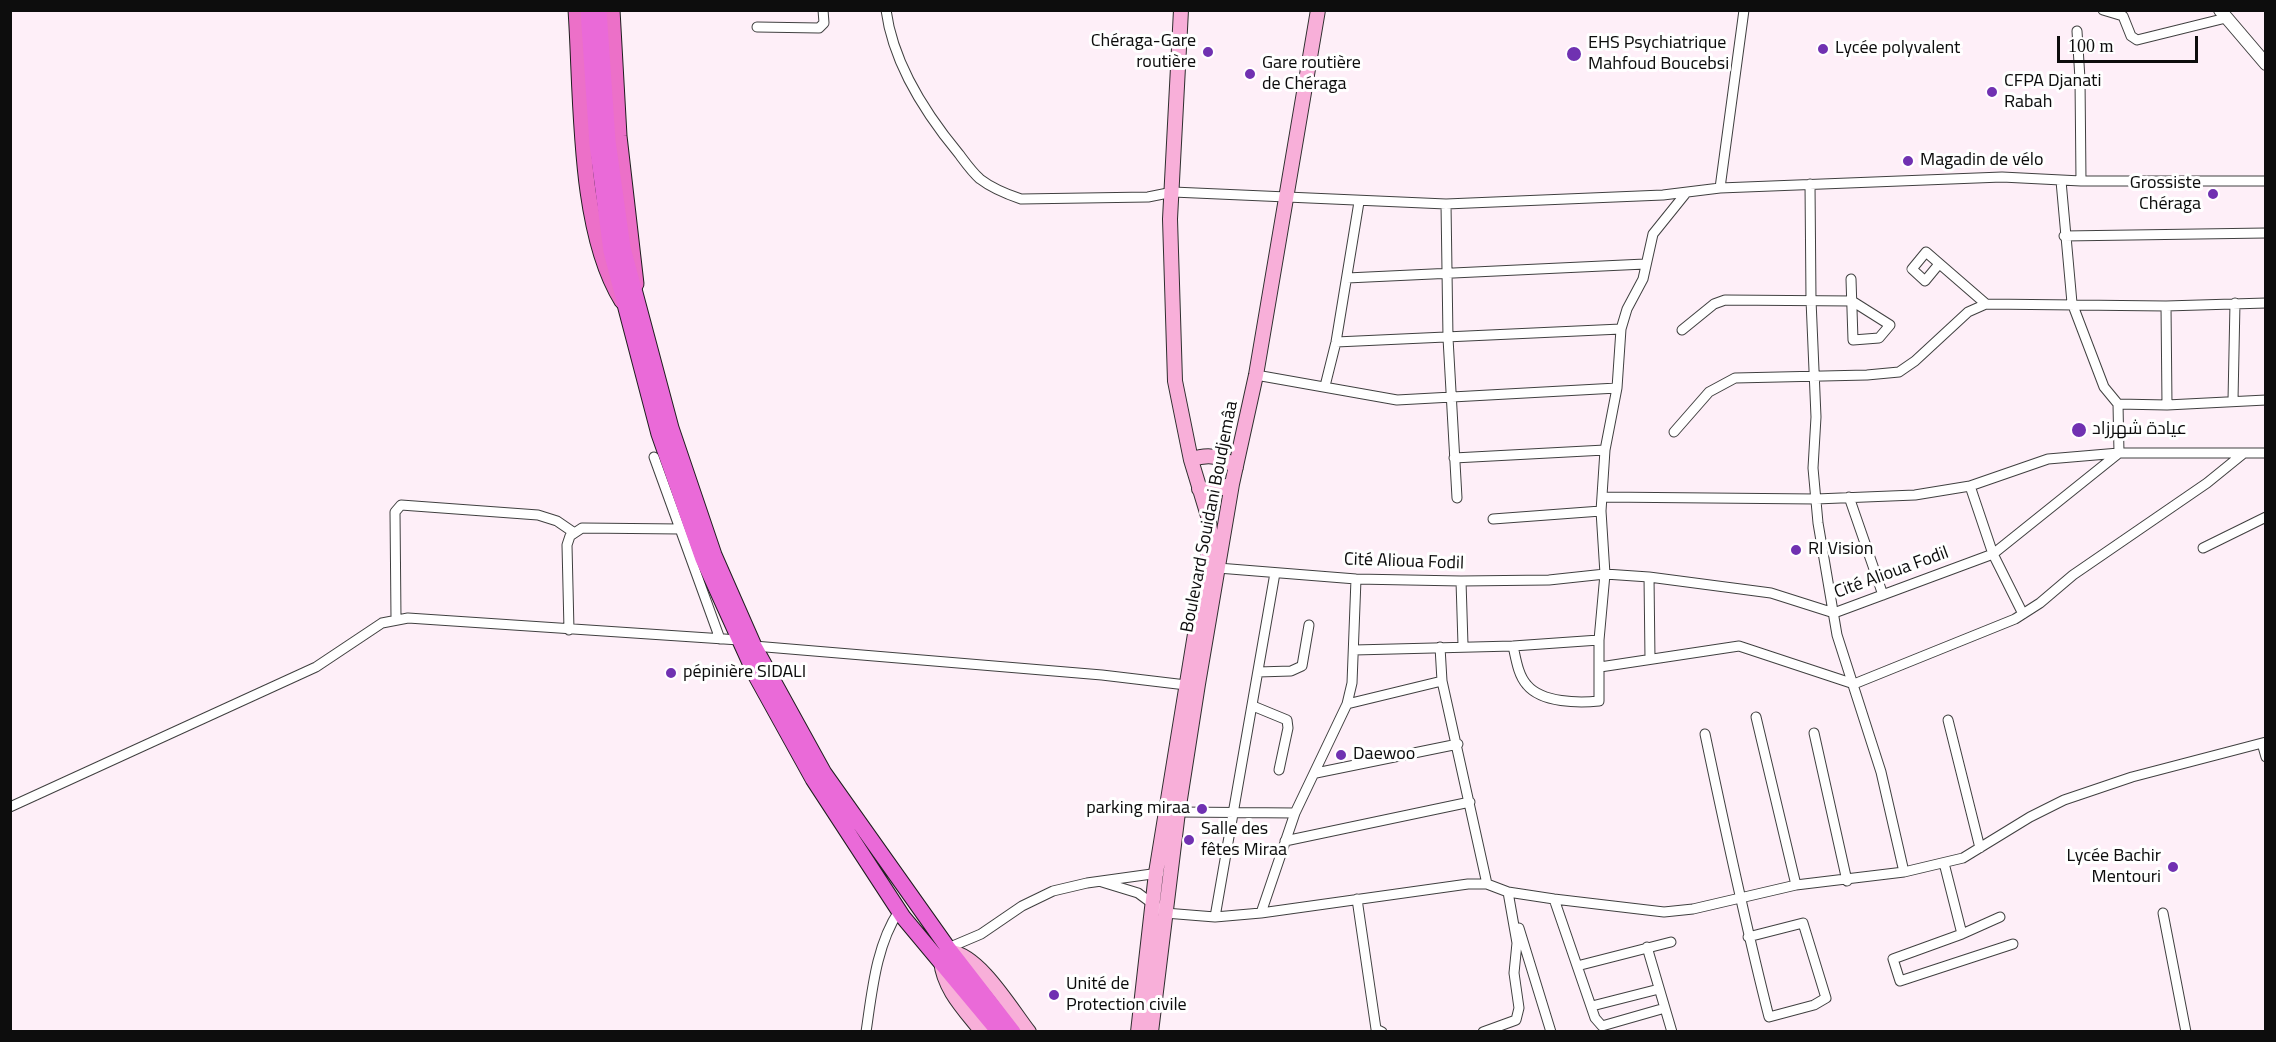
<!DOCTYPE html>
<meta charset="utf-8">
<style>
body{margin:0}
#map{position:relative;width:2276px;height:1042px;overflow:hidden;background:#feeff8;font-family:Georgia,serif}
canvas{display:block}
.frame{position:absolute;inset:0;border:12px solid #0d0d0d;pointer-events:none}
.scale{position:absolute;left:2057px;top:36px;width:141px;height:27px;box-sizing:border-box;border:3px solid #0d0d0d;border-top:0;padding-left:8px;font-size:18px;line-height:21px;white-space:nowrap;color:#0d0d0d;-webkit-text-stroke:4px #fff;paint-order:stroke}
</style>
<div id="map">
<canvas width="2276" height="1042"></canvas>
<div class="frame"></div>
<div class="scale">100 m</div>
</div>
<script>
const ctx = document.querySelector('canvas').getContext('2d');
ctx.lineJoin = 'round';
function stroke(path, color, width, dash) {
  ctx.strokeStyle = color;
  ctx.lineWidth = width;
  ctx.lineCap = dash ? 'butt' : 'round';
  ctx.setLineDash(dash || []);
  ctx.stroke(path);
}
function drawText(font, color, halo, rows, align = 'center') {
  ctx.font = font + ' Georgia,Cairo,serif';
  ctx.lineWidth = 6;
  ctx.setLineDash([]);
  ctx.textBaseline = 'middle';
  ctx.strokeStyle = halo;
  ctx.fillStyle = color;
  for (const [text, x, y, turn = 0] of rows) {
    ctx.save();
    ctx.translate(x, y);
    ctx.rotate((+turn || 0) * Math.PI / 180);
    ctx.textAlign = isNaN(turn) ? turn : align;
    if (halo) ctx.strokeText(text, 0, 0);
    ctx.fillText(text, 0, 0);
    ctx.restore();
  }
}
const minor = new Path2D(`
 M886,10C893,63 925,113 959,154C965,162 972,172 980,179C993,189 1006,194 1021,199L1148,197L1173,192L1446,204L1663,195L1720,188L2002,177L2081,181H2266
 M2103,10L2123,16L2131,36L2137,40L2226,18
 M757,27L819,28L824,23L823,10
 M2077,31L2080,79L2081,181
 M1810,184L1811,300L1816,417L1813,468L1818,523L1837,635L1881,772L1904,872
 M1720,188L1744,10
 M1446,204L1448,338L1457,498
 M2064,236L2266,233
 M1939,264L1925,281L1912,269L1926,252L1986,304
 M1347,278L1645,264
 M2166,306L2167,405
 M1682,330L1714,304L1725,300L1852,301L1890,325L1879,338L1853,340L1851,279
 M1336,342L1621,329
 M1256,375L1397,400L1617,388
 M1325,386L1336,342L1359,202
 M2233,400L2235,303
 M2118,404L2167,405L2266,400
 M1674,432L1709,392L1735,378L1867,375L1899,372L1915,361L1968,312L1986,304L2166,306L2266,303
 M654,457L720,639
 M1454,458L1605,450
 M1970,486L1993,554L2023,614
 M1602,497L1816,499L1915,495L1970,486L2048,459L2119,453H2266
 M1849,497L1883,595
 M1493,519L1601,511
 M2203,548L2266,517
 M1218,568L1356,579L1461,581L1549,580L1605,574L1649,577L1771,593L1834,613L1993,554L2119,453L2118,404L2104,387L2072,303L2061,181
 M1649,577L1650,659
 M1461,581L1463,645
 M396,618L395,512L401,505L538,515L557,521L573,532
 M569,630L567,545L570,536L582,528L680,529
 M754,646L1102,675L1186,685
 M1513,646C1516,659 1518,675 1527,685C1542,703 1579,703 1599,701V640L1605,574L1601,511L1605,450L1617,388L1621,329L1627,309L1643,279L1653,234L1686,193
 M1440,647L1442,681L1487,884
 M1354,650L1513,646L1599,640
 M1600,667L1739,646L1854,684L2015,619L2040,603L2073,575L2207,483L2244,453
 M1258,672L1291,671L1302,666L1309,625
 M1347,704L1442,681
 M1253,706L1287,720L1288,728L1279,770
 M1756,717L1796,885
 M1948,720L1980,848
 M1814,733L1847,881
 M1705,734C1725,829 1745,923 1769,1017L1814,1005L1826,998L1803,923L1748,937
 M2262,743L2266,757
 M1316,773L1458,744
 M10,807L316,667L382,623L408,618L739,640
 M1178,812L1295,813
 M1285,841L1470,802
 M1944,863L1962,934
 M1102,882L1138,893L1165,913L1215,917L1261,913L1468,884H1487L1508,892L1554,899L1664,912L1693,909L1796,885L1904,872L1963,858L2030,817L2064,800L2132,777L2266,742
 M1357,899L1376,1029L1382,1032
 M1554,899L1595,1018L1602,1026L1665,1008
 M1261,913L1295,813L1347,704L1352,683L1356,579
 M2163,913L2186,1032
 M1215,917L1275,573
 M2000,917L1962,934L1893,959L1900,981L2013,944
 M1519,928L1551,1032
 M1647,947L1672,1032
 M948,948L981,934L1022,906L1053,891L1087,883L1159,873
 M1577,966L1671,942
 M1592,1006L1659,989
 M866,1032C872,992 876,945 899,911
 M1483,1032L1516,1020L1519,1008L1514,973L1517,943L1508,892`);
const tertiary = new Path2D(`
 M2220,10L2266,64`);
const secondary = new Path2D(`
 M1191,460C1208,453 1222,456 1236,467
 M1199,489L1216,490L1232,484
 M951,952C980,956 1011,1009 1029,1032
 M941,961C944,990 965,1010 982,1032
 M1138,1032L1156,873L1211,536L1208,516L1191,460L1175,381L1170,219L1181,10
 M1151,1032L1178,812L1198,684L1232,484L1256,375L1318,10`);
const primary = new Path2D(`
 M576,10C582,95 577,229 622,301
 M612,10L619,136L636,284`);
const trunk = new Path2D(`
 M588,10L597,144L611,251L659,434L703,559L756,676L813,779L903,917L999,1032
 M599,10L608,141L623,248L671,428L714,555L754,646L824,773L948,948L1013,1032`);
stroke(minor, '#404040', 11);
stroke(tertiary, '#404040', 14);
stroke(secondary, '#2f2f2f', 16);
stroke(primary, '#1e1e1e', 17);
stroke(trunk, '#1e1e1e', 17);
stroke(minor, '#fff', 9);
stroke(tertiary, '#fff', 12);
stroke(secondary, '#f8afd9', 14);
stroke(primary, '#ec70c8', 15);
stroke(trunk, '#ea6ad8', 15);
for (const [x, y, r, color] of [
 [1823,49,6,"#7031b1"],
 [1208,52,6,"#7031b1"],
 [1574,54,8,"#7031b1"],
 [1250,74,6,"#7031b1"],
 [1992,92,6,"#7031b1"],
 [1908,161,6,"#7031b1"],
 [2213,194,6,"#7031b1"],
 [2079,430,8,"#7031b1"],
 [1796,550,6,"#7031b1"],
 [671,673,6,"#7031b1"],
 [1341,755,6,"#7031b1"],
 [1202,809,6,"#7031b1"],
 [1189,840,6,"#7031b1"],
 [2173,867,6,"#7031b1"],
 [1054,995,6,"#7031b1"]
]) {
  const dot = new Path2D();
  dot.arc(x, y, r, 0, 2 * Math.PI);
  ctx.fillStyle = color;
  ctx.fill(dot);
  stroke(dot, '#fff', 2);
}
drawText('18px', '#0d0d0d', '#fff', [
 ["Chéraga-Gare",1196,42,"right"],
 ["routière",1196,63,"right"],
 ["EHS Psychiatrique",1588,44],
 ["Mahfoud Boucebsi",1588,65],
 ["Lycée polyvalent",1835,49],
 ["Gare routière",1262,64],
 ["de Chéraga",1262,85],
 ["CFPA Djanati",2004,82],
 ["Rabah",2004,103],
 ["Magadin de vélo",1920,161],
 ["Grossiste",2201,184,"right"],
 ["Chéraga",2201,205,"right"],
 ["عيادة شهرزاد",2092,430],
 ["RI Vision",1808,550],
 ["pépinière SIDALI",683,673],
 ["Daewoo",1353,755],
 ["parking miraa",1190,809,"right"],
 ["Salle des",1201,830],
 ["fêtes Miraa",1201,851],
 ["Lycée Bachir",2161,857,"right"],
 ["Mentouri",2161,878,"right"],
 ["Unité de",1066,985],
 ["Protection civile",1066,1006]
], 'left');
drawText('18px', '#0d0d0d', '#fff', [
 ["Boulevard Souidani Boudjemâa",1211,517,-79],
 ["Cité Alioua Fodil",1404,563,2],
 ["Cité Alioua Fodil",1892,574,-20]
]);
</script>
